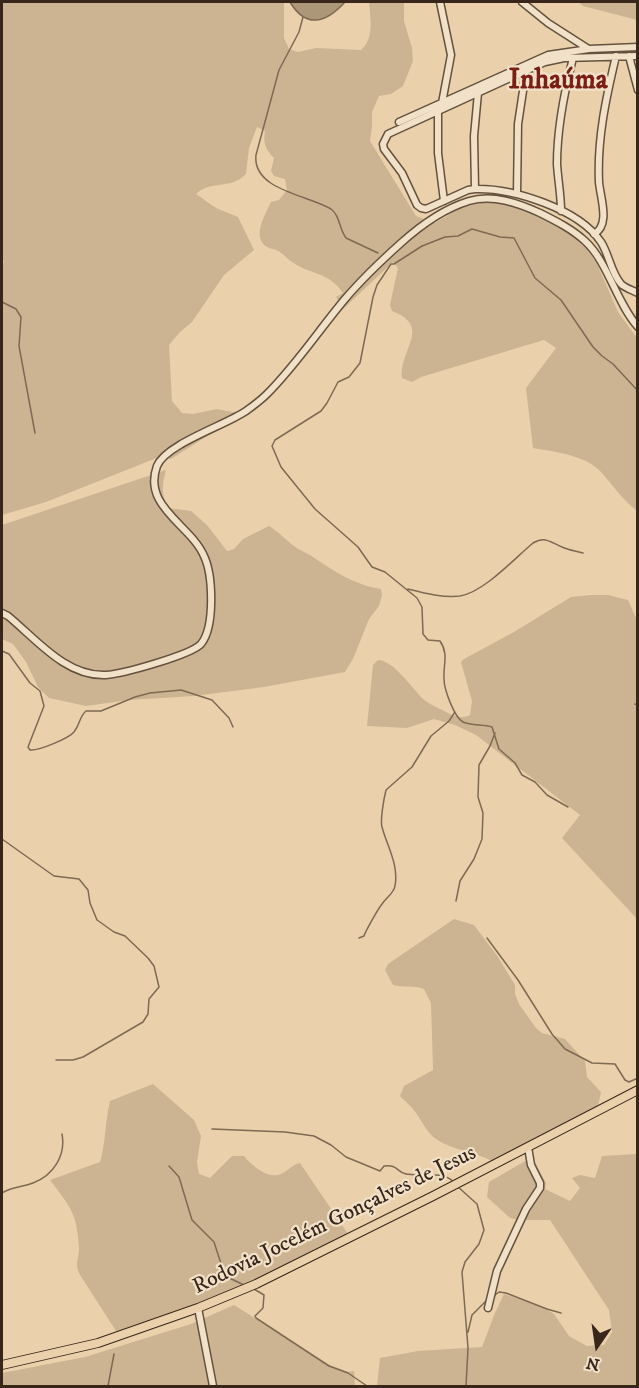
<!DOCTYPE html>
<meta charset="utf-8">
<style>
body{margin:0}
#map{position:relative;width:639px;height:1388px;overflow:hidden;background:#ead1ab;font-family:"IM FELL DW Pica",serif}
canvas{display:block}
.frame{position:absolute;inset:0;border:3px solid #372619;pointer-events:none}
.north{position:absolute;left:567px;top:1316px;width:60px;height:60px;-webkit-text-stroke:4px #f1e1c8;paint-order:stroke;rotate:193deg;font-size:16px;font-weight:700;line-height:24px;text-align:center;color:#372619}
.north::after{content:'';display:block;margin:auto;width:21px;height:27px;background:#372619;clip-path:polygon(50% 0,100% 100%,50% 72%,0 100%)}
</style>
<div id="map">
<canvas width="639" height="1388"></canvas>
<div class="frame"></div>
<div class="north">N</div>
</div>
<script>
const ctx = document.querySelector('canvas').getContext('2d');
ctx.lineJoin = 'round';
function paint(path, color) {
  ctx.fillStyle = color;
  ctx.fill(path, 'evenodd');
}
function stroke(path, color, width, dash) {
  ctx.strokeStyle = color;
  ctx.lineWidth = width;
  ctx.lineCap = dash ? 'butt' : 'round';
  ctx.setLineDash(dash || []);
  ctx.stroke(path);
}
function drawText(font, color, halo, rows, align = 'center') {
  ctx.font = font + ' "IM FELL DW Pica",serif';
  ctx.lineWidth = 4.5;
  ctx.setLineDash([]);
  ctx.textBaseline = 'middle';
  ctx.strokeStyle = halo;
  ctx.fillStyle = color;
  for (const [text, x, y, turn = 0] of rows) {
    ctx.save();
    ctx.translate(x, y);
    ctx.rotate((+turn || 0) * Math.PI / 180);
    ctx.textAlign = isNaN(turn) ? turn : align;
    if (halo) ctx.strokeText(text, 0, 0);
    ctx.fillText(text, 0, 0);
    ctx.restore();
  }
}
paint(new Path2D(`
 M2,2H284V38L289,49L298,52L316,48L361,50C375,37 370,19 369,2H404V21L412,48L413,61L403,86L391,94L379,96L372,112V127L370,141L416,216L435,223L460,208L481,203H510L557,224L576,236L587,249L597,264L618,312L637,338V511C623,500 614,487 602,473C586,455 556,452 533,448L526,388L556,348L544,340L421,377L412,382L402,378C399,349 433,327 392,311L390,305L398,268L393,262L343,309L336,297L343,293C329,272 311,275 292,262C287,259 283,253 278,251C273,248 273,250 269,248C250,239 265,215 271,202L279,200L287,190L285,179L274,176L271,171L274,158C265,149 263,143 265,131L257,127L249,148L246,174C229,191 212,179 196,194L216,208L238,217L254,250L224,275L192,322L180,332L169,345L172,401L182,413L193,414L217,409L242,414L171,459L159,457L46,502L2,515V265L4,262L2,258Z
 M578,2H637V20L583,6Z
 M166,470C162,484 161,496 168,508L191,511L207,525L227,551L234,549L243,539L269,526C279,532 285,539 294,546C299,550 305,552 310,555C332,570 354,585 381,589L382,595L379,606L369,619L353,659L345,672L264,687L194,696L129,700L86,706L49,698L38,687L26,662L13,644L2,639V525Z
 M591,595H608L628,600L637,620V919L562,838L580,815L476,735L455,725L434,719L407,728L367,726L373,665L378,660C393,660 412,688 423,699C429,704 437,707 444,711C452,715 461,720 470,715L472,701L461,662L464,659L514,632L571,597Z
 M454,919L474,925L498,957L515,985V994L519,1004L536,1028L542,1033L565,1039L585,1061L587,1077L601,1092L598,1106L599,1110L533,1139L493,1162C476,1151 453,1151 436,1139C427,1133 422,1121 416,1113C412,1107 405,1101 400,1096L404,1086L433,1070L431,1003L424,989C414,985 403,988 393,985L385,970L388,964Z
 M153,1084L194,1120L201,1136L197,1162L199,1174L210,1178L232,1156H244C252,1166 270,1181 283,1173C290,1169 292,1165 300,1163L348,1234L253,1287L118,1334L80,1275C74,1263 79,1260 79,1248C77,1213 71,1208 50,1180L100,1162C106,1142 105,1121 110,1101Z
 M637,1154V1386H377L380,1358L418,1351L482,1347L495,1313L504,1294L543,1307L554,1314L569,1336L587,1346L604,1345L612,1332L609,1310L550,1220H519L510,1218L487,1197L489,1182L532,1157L546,1183L545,1189L570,1201L580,1188L572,1178L580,1175L595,1178L602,1156Z
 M234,1305L328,1364L348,1372L354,1371L355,1386H2V1373L85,1357L191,1324Z`), '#ccb492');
const water = new Path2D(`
 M290,2H345C326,23 306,29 290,2Z`);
paint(water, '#ad9779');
stroke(water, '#7e6a53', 1.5);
stroke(new Path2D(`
 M303,17L299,32L279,70L256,155C252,190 308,195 331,209C340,215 339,229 346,238L378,253
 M2,302L16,309L21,317L19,346L35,433
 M408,589C424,593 443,598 460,596C484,592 514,559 533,543C546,536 550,542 562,547C568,550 576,551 583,553
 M2,651L9,654L30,683L40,691L44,706L28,747L30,750C39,751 69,738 74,732C80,725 79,717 86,711H101L135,697L150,693L181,690L212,700L229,718L233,727
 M635,704L638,705
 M568,807L547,795L535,782L522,775L515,763L499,749L492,727C483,724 472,726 463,722C454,717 444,689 444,679C443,665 449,654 440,641L428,640L423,634L422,607L417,598L385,572L372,567L358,547L315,509L281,467L272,446L275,440L321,411L327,403L338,382L349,377L360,363L373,297L377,285L391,264H394L422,246L445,237L458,236L472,229L500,237L514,238L535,278L561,300L593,347L602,356L613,364L638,391
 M2,839L54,876L79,879L88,890L90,903L97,920L114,932L125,936L148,958L154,966L159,987L149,999L148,1014L143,1022L83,1057L73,1060H56
 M456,901L460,881L474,859L482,839L483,813L478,797L479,765L490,746L495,733
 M359,938L364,936C365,932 378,909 382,904C386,898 394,893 395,886C399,865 387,846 382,827C380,820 384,798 386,790L412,767L431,736L449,721L455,712
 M487,938L518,980L552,1034L565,1049L592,1063L615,1064L625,1080L629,1082L638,1078
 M212,1129L285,1132L314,1136L331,1145L346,1157L380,1171L384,1166C398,1164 396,1172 406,1174C422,1177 441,1170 454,1182
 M169,1166L179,1177L192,1220L214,1242L225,1276L244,1285
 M457,1186L477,1204L484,1230L479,1244L465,1262L462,1272L468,1348L466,1386
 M2,1193C11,1187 23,1187 33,1183C54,1175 66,1155 62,1134
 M254,1289L264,1295L263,1308L255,1316L256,1318L329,1366L348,1373L367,1386
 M495,1295L499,1292L506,1293L547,1309L561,1313
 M468,1332L472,1315L486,1301
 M108,1386L114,1354`), '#7e6a53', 1.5);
const minor = new Path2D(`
 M440,2L451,55L442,103
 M522,2L548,23L587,48
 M629,56L638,90
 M638,56L564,58L545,62L388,134L383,144L384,149L402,173L417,205L421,208L426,209L468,190L475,189C513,188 579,209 601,242C609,254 611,273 621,284C625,288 632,290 638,293
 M438,111V153L444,201
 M399,122L548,55L589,49L638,47
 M475,189L474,136L478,93
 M517,194L518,124L526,71
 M561,211C561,195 558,180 557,164C557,127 564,93 573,58
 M594,234C611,225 600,197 599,182C597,139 606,98 616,56
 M2,613L8,616C36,639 66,677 106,675C122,674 191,655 201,644C215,627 213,575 204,556C191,525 142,507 157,466C166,444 226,425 246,411C253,406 261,400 267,394C296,365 319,330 345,299C362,279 382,260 401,243C421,225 443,209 469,201C493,194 518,203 540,213C556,221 572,229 585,241C608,262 616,302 638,327
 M198,1308L213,1386
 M488,1308L497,1271L526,1209L540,1188V1183L531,1165L528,1147`);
const major = new Path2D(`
 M2,1365L98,1343L198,1308L256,1284L433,1196L638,1090`);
stroke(minor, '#64513e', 9);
stroke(major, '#372619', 10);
stroke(minor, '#f1e1c8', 6);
stroke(major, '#ead1ab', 8);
drawText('22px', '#372619', '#f1e1c8', [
 ["Rodovia Jocelém Gonçalves de Jesus",335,1221,-26]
]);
drawText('bold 28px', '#7a1f14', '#f1e1c8', [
 ["Inhaúma",558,82]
]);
</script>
